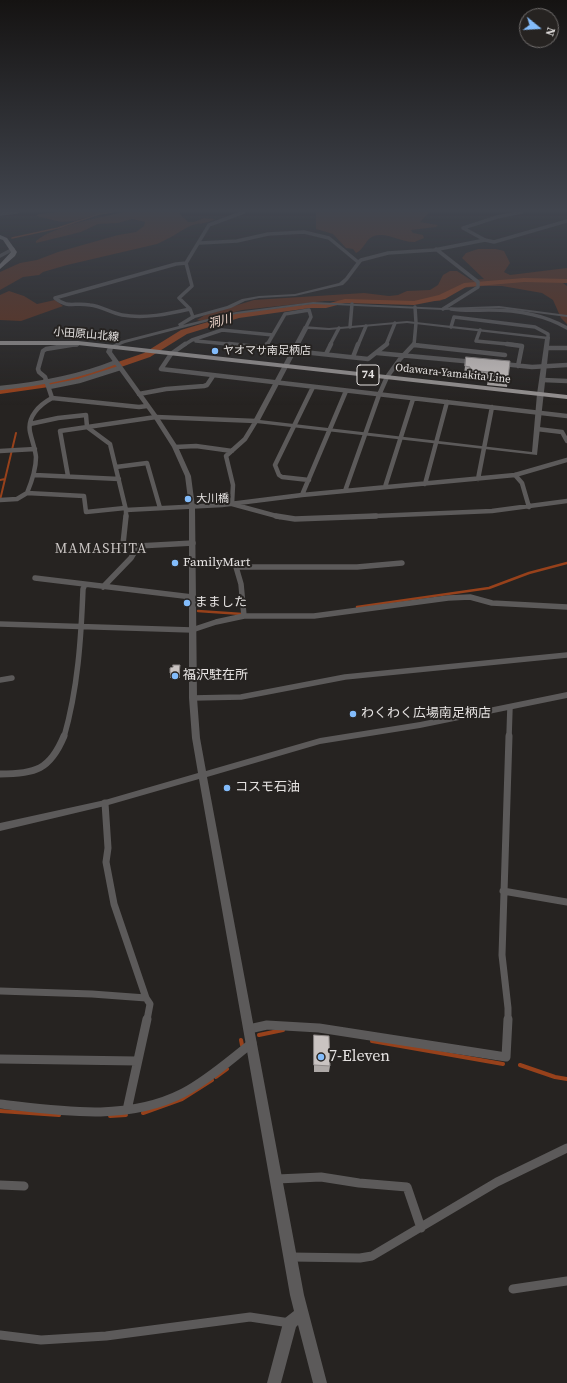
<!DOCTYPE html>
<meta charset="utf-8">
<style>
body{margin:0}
#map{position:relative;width:567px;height:1383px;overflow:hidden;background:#262321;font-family:"Source Serif 4",serif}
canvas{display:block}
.north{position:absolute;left:519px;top:8px;width:40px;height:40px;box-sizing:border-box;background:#262321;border:1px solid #726f6e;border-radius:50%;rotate:108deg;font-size:11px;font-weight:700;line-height:16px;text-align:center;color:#e5e2e1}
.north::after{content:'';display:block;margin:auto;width:14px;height:18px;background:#83bcfb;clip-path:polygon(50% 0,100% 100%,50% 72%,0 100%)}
</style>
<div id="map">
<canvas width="567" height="1383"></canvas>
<div class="north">N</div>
</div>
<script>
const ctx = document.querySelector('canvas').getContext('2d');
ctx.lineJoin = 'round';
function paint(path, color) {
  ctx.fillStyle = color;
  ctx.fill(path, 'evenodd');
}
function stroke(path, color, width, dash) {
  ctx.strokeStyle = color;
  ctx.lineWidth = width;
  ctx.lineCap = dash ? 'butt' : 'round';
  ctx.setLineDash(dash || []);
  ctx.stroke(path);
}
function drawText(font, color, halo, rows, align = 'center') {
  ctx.font = font + ' "Source Serif 4","Noto Sans JP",serif';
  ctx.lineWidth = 4;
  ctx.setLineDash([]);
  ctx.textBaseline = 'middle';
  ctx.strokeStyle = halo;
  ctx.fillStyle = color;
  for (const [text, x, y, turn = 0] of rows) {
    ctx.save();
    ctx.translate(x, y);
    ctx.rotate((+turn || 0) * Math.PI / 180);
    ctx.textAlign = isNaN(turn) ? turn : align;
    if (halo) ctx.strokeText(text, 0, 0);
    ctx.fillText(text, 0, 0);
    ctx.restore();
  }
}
paint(new Path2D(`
 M58,212H104L74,221L61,222L36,216L39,214Z
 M125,212H183L179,213L188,222H194L204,218L215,219C206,225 197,222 188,227C177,233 169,239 157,244L67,265L43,272L39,275L23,277L0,290V272L20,263L37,260L58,252L118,235L136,232L144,226L145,222L132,219L118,223L98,224L81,232L36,243V241C56,225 100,217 125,212Z
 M316,212H430L420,222L438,225L436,227L411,230L413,233L423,235L424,238C421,239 417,241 415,242C401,243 388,232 374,236C366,238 364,250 356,253L353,249L346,248L333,234L316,229Z
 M478,249H496L504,251L510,263L504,272L510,275L567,268V283H563L567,286V324L561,318L553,300L542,293L502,286H483L462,288L440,301H325L242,310L201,321L197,320L205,315L254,300L364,293L389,296L398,295L407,291L430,290L438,285L443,275L450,271H457L471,280L484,279L462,258L466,253Z
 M9,291L24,296L37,304L55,300L63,306L21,321L0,320V295Z`), '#632f19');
stroke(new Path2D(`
 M12,238L58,228L99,214L112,212`), '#97411b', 1.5);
stroke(new Path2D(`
 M0,480L5,479
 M0,500L16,433`), '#97411b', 2);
stroke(new Path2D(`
 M357,607L489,588L529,573L567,563
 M198,611L242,614`), '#97411b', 2.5);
stroke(new Path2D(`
 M259,1035L283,1030
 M241,1040L242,1045
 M372,1041L503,1064
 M520,1065L555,1077L567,1079
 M216,1077L227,1069
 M0,1111L59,1115
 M143,1113L182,1099L212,1080
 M110,1116L126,1115`), '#97411b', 4);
paint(new Path2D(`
 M524,278L567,279V283L524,282L466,287L445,299L414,305L345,303L326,308H310L239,318L187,334L150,357L92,377L56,386L0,394V388L56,380L86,373L144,353L181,330L238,313L310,304H326L345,299L414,301L439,295L464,283Z`), '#97411b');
stroke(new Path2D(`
 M522,212L497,217L463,228L485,240L494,242L567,221
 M0,214L17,212
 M200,243L237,241L268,234L304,232L329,238L358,262
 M436,249L478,282V287L443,309
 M0,256L13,249
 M361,260L388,253L434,250L485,240
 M186,263L176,264L55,298C69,309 73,302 90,305C101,306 111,313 122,315C145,319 168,314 190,309
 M451,309C464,311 476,310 489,310C516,310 543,314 567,328
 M193,317L190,309L179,298L192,286L186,263L209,225L244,212
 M350,327L352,304
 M451,327L454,317L535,327L548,334V338
 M480,330L476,341L517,345
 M196,341L238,345
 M74,345H77L78,343
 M184,345L192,340L222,330L273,335
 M267,345L285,314L309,310L311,317L306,327
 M330,345L339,328
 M358,345L366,326
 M386,345L395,323
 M414,345H418
 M414,345L416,323L415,307`), '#5c5a5a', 3.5);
stroke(new Path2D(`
 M185,344L171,354L161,369L567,416
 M229,344L368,359L387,344
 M507,344L522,346L518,366
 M414,345L505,355
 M265,348L267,344
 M547,348H567
 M377,353L474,362
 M326,354L331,344
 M353,357L358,344
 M503,364L532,367L567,365
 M543,380L567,381
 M49,387L79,381L120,368
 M0,388C40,384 79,377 116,362
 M139,394L166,389L204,386L207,385L213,376
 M52,398L45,377L39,372L38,369L43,351L46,349L77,344
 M30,424L58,418L86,415L87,427L110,444L126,510V517
 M537,429L562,432L567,441
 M175,447L196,446L232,451
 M0,451L35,449
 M116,467L147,463L160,508
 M35,475L119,479
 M515,475L522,483L529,507
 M68,476L60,431L156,417L256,421L245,439L226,456L233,485L232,504L280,517
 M478,479L492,407
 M309,480L282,477L279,475L275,465L313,387
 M425,484L447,402
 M385,487L413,399
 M345,491L379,395L387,377L400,359L414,344
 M302,495L346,391
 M0,500L17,499L27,493
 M125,508L86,512L84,496L27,493C32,481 36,470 36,457C35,448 32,441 30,432C27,417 39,405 52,398L139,407L147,406
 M126,510L222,505L302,495L515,475L567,460
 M351,517L492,511L567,501`), '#5c5a5a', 4.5);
stroke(new Path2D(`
 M126,516L123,544L138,546L193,543
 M276,516L295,519L376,516
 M35,578L192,597
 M103,587L131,558L138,546
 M244,616L241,584L236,567H357L402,563
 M0,624L192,630L216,622L244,616H314L448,598L470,597L492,603L567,607
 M0,680L12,678
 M193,698L241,697L345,677L567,655
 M64,737C78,688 81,639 83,589L85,584
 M509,737L510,707`), '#5c5a5a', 5.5);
stroke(new Path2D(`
 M0,774C35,774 50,770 64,736
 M105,803L108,848L106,862L114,904L146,998L150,1004L147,1020
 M503,891L567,902
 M0,991L92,994L146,998
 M508,1020V1008L502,955L509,736`), '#5c5a5a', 7);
stroke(new Path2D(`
 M249,1029L267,1025L319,1028L506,1057L508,1019
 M0,1059L137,1061
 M0,1104C61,1111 126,1122 183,1093C208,1080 230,1060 252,1043
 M127,1110L147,1019
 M277,1179L321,1177L359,1183L407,1187L421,1228
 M0,1185L24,1186
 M291,1257L360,1258L372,1256L497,1182L567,1148
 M513,1289L567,1281
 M0,1335L41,1340L106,1336L250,1317L290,1323`), '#5c5a5a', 9);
paint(new Path2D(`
 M359,259L363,260L348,280L343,285L295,296L259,298L245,301L231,308L195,318L183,325L236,312L313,302L443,308L499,306L567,315V317L499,308L443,310L313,304L236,314L125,343L113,348L112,352L158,416L178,447L191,476L195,507L197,698L200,738L206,771L320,738L420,722L567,692V698L420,728L320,744L207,777L304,1295L327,1383H313L298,1325L296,1327L281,1383H267L283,1323L285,1318L294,1311L290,1295L199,779L105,806L0,831V823L105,800L198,773L192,738L189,698V507L185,476L172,447L153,417L106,352L108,347L121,341L179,326L178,324L191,316L227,306L242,299L259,296L295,294L339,283L345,278Z
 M407,321L550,337L537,455L256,423L253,421L304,326L329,328ZM407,323L545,339L537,394L532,452L260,420L308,329L329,330Z`), '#5c5a5a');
paint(new Path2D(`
 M0,235L7,238L17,252L15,256L0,269V264L11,252L3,240L0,239Z
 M0,341H78L567,395V399L78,345H0Z`), '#959190');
paint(new Path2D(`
 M510,361L507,387L487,385L488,380L469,378V375L464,374L465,366Z
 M180,670V678H170V673Z
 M314,1035L330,1066L329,1072H314Z`), '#ada8a6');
const building = new Path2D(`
 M466,357L510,361L508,379L488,377L489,372L470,370V367L465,366Z
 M173,665H180L179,674L170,673V668L173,667Z
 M314,1035L329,1036L330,1066L314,1065Z`);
paint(building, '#c9c3c1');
stroke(building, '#8d8887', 1);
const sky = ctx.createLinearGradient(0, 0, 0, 405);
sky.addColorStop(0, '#151312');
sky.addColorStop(0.52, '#41454e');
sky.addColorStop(1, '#41454e00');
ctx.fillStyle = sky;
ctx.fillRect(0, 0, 567, 405);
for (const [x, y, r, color] of [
 [215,351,4,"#83bcfb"],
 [188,499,4,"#83bcfb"],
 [175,563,4,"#83bcfb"],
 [187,603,4,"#83bcfb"],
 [175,676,4,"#83bcfb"],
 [353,714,4,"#83bcfb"],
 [227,788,4,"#83bcfb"],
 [321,1057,4,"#83bcfb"]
]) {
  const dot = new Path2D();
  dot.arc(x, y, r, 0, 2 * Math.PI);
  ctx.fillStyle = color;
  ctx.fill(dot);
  stroke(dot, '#262321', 1.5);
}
drawText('11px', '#e5e2e1', '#262321', [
 ["小田原山北線",86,335,5],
 ["Odawara-Yamakita Line",453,374,6]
]);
drawText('11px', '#e5e2e1', '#262321', [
 ["ヤオマサ南足柄店",223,351],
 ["大川橋",196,499]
], 'left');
drawText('italic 12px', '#efd6cc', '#262321', [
 ["洞川",220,322,-15]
]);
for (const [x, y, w] of [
 [368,375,22]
]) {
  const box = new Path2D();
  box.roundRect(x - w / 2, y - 10, w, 20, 3);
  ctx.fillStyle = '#262321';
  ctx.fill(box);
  stroke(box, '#e5e2e1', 1);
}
drawText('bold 12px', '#e5e2e1', null, [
 ["74",368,375]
]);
drawText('13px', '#e5e2e1', '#262321', [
 ["FamilyMart",183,563],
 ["まました",195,603],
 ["福沢駐在所",183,676],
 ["わくわく広場南足柄店",361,714],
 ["コスモ石油",235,788]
], 'left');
ctx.letterSpacing = '1px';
drawText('14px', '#cbc6c4', '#262321', [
 ["MAMASHITA",101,549]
]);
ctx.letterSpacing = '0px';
drawText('16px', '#e5e2e1', '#262321', [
 ["7-Eleven",329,1057]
], 'left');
</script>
